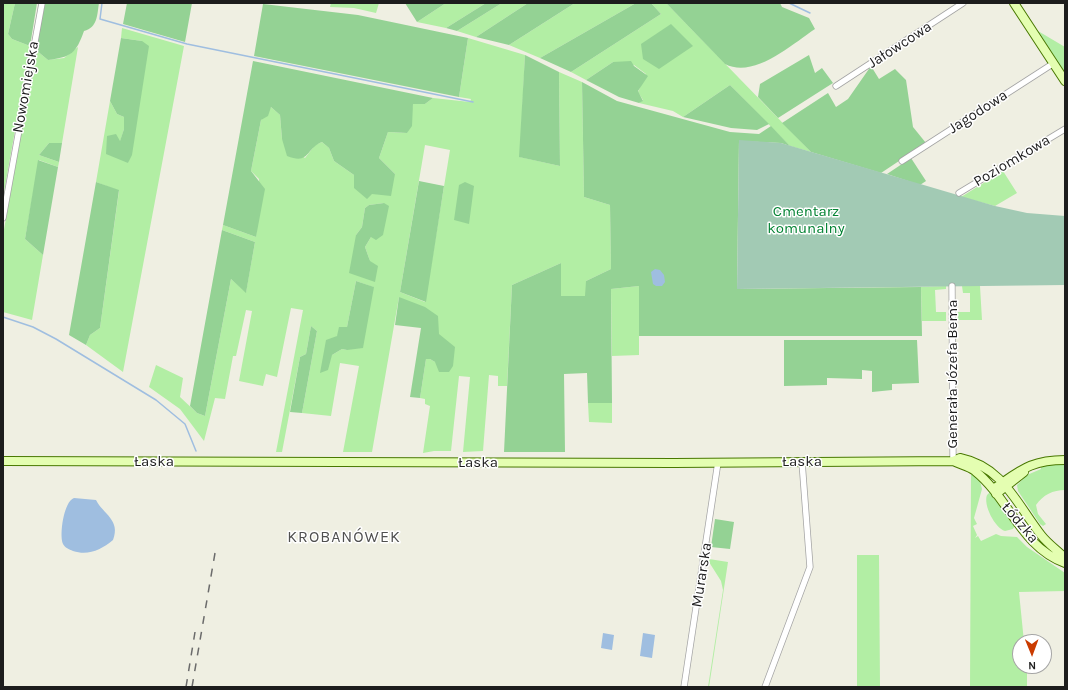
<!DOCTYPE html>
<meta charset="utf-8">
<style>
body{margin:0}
#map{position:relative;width:1068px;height:690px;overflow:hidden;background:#efefe2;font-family:Karla,sans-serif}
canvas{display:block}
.frame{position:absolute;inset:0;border:4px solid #1d1d1d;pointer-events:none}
.north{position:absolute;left:1012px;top:634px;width:40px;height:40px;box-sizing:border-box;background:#fff;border:1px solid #a5a5a5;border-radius:50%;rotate:179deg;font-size:11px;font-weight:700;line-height:16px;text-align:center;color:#1d1d1d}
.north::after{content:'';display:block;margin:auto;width:14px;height:18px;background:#ca3b00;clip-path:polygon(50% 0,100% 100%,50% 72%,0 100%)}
</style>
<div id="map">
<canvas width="1068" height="690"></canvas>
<div class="frame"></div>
<div class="north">N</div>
</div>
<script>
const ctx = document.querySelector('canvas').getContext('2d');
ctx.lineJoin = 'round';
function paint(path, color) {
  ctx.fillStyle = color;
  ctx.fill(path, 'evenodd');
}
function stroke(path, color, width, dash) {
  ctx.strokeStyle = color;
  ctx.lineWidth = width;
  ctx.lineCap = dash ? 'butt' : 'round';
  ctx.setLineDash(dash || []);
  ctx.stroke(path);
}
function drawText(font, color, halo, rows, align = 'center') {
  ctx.font = font + ' Karla,sans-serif';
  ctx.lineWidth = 3;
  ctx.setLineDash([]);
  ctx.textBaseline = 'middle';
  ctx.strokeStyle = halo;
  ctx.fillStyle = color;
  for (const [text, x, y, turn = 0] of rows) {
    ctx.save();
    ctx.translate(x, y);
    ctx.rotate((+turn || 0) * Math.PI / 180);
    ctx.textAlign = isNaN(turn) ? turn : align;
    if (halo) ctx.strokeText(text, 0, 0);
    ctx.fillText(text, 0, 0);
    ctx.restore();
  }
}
paint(new Path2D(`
 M3,3H15L8,34L12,39L30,46L3,198Z
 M331,3H379L376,13L354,8L330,7Z
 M446,3H486L446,28L417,22Z
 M502,3H528L476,37L457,31Z
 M575,3H636L540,58L509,45Z
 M651,3H666L811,152L790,146L730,85L683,117L673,111L639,103L643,100L638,92L646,74L634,65L613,62L586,80L571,72L661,14Z
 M122,28L184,46L123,372L86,345L90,335L100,328L119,191L96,182L110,101L117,114L124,117V129L120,142L128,163L142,41L121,38Z
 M1038,31L1065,47V73Z
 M468,38L525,55L520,157L560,166L559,72L582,82L584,197L610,205L611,269L586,281V296L561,297V263L512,285L507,386H498V376L489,375L483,451L463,452L470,377L459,376L451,451H434L423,453L430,406L425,404V399L420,398L426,359H430L435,362L439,334L399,297L372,452H343L359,366L340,363L331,416L302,413L317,331L311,326L306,354L300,357L282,452H276L303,310L291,308L277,377L266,374L263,386L239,381L252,311L246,310L236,356H233L225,399L215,398L204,441L180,409L149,387L156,365L183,378L180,397L197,413L205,416L231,279L246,292L255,242L222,230L223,225L256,237L259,179L251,171L261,120L271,107L280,115L282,139L305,158L315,145L322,142L329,148L334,161L354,175L372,194L395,174L379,158L388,132L407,133L413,104H425L433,98L470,102L471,99L459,97ZM425,145L450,150L425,302L400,292ZM384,203L371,237L365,247L370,261L356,235L362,227L365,208L369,205ZM356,281L373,287L347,350L342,349L332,355L337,336L347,327Z
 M78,47L62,143H49L39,155L59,162L58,167L39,160L25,239L43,255L32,320L3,312V235L36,50L48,60L64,58Z
 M1003,171L1017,193L995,206L961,197Z
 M639,286V355L612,356L611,289Z
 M946,286V289L935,290L936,312H946V321H922L921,287Z
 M962,286H980L982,320H958V312H970V293H963Z
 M588,403H612V423L589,422Z
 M1058,464H1065V490C1053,490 1043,495 1036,505L1038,514L1046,524L1043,526L1040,524L1018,491L1017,485L1027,475L1041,469V466Z
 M971,473L980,481L982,489L974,518L977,524L973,526L977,535L975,538L978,536L981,541L996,534L1001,536L1017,537L1027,547L1065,573V591L1019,592L1024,642H1020V666H1027V687H970Z
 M990,492L1015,525L1013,529L1005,531C995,528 983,505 987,495Z
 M857,555H879L880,687H857Z
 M709,559L728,562L709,687H708L723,590L721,581L709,562Z`), '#b2eea4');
paint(new Path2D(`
 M15,3H37L30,46L12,39L8,34Z
 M45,3H99C97,15 98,27 84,31C76,53 72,57 48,60L36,50Z
 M127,3H192L185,42L123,24Z
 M405,3H446L417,22Z
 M486,3H502L457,31L446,28Z
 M528,3H575L509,45L476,37Z
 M636,3H651L661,14L571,72L540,58Z
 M666,3H780L782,7L809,18L815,29C791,45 754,79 725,64Z
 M263,4L358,15L468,38L459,97L254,56Z
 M671,24L693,46L659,69L643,59L641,44Z
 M121,38L142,41L149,46L132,155L128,163L106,154L107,136L116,134L120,141L124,129V117L117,114L110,101Z
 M525,55L559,72L560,166L519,157Z
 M809,55L815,73L822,68L833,83L778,118L758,97L760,84Z
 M253,61L433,98L425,104H413L412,126L407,133L388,132L379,158L395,174L391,196L372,194L367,199L354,188V175L334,161L329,148L322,142C305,149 310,165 287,156L282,139L280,115L271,107L268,116L261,120L251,171L265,189L256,237L223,225Z
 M631,61L634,66L648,76L638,91L643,101L639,103L619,97L586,80L613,62Z
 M871,66L879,79L895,69L906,80L913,127L926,143L881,173L811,152L782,123L828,93L836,107L848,99Z
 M582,82L617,101L730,132L759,134L771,126L790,146L781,143L739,141L737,289L921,287L922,336H639V286L611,289L612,403H588L587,373L564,374L565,452H504L512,285L561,263V296H585L586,281L611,269L610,205L584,197Z
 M730,85L769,124L757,130L731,128L683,117Z
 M49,143H62L59,162L39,155Z
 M911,158L926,181L920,185L887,174Z
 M38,160L58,167L43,255L25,239Z
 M419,181L444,186L426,302L400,292Z
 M96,182L119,190L100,328L90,335L86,345L69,335Z
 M465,182L474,186L469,224L454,220L459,185Z
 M384,203L389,206L383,235L376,240L371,237L365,247L370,261L378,266L375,282L349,273L356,235L362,227L365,208L369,205Z
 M222,230L255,242L246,293L231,279L205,416L197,413L190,406Z
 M356,281L374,287L363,348L347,350L342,349L332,355L328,370L320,373L326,340L337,336L339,327H347Z
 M399,297L425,307L438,316L439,334L455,347L453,366L449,372H439L435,362L430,359H426L420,398L410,397L421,328L395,325Z
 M311,326L317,331L302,413L290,412L300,357L306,354Z
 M784,340H917L919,383L892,384V390L872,392V371L862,370V379L827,378V385L784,386Z
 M715,519L734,522L730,549L711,547Z`), '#94d294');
paint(new Path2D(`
 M739,140L781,143L995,206L1027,213L1065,216V285L737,289Z`), '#a2cab4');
paint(new Path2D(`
 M655,269L660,270L664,275L665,282L662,286H656L653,284L651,272Z
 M74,498L96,500C103,514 121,520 113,540C101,550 88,556 73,551C69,549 65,548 63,544C59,535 64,501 74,498Z
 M603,633L614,635L612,650L601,648Z
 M643,633L655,635L652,658L640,656Z`), '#9fbee0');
stroke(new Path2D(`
 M102,3L100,19L187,44L473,102
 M789,3L810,13
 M3,317L33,327L56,339L156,400L185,424L196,451`), '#9fbee0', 1.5);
const street = new Path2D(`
 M836,86L963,3
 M902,161L1054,63
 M959,193L1065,129
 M3,218L42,3
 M952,286L953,461
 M684,687L718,462
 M765,687L810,567L802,462`);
const secondary = new Path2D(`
 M1014,3L1065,81
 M3,461L674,463L953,461L960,458C1003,467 1016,503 1041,535C1048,544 1057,550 1065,558
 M953,461C961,465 969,466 975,471C1009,498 1021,547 1065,563
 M993,489C1020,471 1030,460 1065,460
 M996,494L1024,472`);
stroke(street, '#a4a4a4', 7);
stroke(secondary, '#487800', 10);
stroke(street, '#fff', 5.5);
stroke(secondary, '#e4feb1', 8);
stroke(new Path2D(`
 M186,687L195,632
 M192,687L215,553`), '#6b6b6b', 1.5, [8, 8]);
drawText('15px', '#1d1d1d', '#fff', [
 ["Jałowcowa",900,45,-33],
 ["Nowomiejska",26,87,-80],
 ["Jagodowa",978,112,-33],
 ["Poziomkowa",1012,161,-31],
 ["Generała Józefa Bema",953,374,-90],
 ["Łaska",154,462],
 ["Łaska",802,462],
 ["Łaska",478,463],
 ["Łódzka",1020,523,50],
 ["Murarska",702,575,-81]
]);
drawText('15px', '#038333', '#fff', [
 ["Cmentarz",806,212],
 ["komunalny",806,229]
]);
ctx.letterSpacing = '1px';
drawText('16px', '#505050', '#fff', [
 ["KROBANÓWEK",344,537]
]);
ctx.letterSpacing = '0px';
</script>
